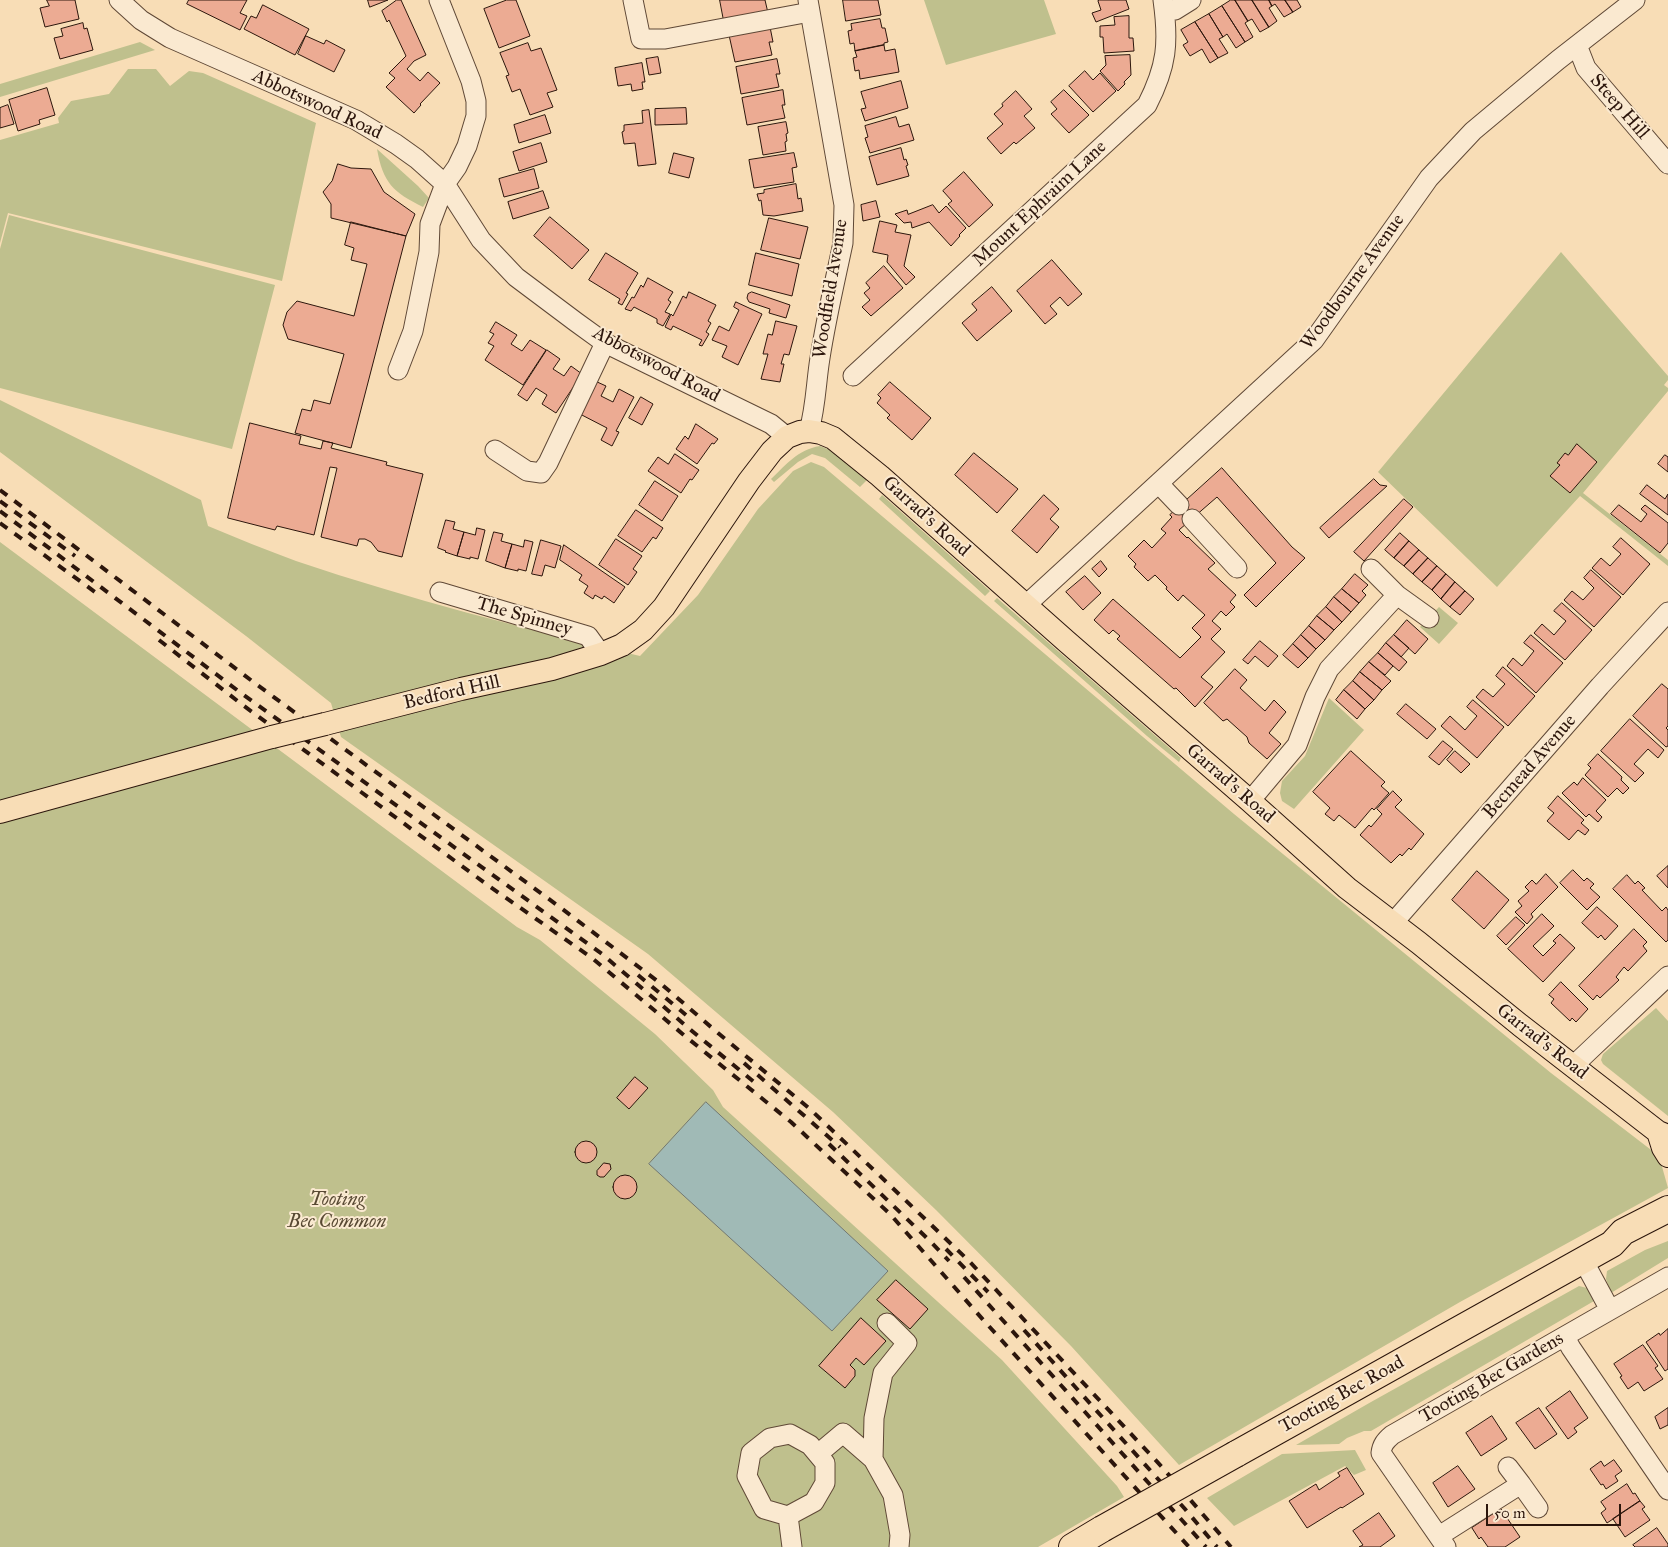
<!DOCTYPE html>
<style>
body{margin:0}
#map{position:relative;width:1668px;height:1547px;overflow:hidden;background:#f8ddb6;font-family:"IM FELL Great Primer",serif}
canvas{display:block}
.scale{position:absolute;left:1486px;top:1504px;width:135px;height:22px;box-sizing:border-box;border:2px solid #2c160c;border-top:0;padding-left:6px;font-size:15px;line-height:18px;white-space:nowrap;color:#2c160c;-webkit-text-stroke:4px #fae9d0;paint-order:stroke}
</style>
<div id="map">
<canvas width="1668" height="1547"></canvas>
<div class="scale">50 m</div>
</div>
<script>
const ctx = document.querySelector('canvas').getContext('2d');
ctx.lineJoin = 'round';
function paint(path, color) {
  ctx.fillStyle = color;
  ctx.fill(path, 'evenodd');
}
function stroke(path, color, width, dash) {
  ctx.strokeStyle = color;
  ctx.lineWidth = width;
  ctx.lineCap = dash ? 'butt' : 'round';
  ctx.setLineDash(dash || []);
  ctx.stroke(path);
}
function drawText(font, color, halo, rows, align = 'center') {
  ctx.font = font + ' "IM FELL Great Primer",serif';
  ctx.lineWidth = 4;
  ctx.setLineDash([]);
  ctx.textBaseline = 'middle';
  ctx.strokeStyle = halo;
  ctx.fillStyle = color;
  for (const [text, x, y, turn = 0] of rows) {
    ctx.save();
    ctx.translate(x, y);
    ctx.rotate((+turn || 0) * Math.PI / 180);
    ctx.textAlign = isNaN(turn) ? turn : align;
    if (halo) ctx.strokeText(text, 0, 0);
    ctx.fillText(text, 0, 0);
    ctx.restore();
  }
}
paint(new Path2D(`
 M924,0H1044L1056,34L946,65Z
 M140,42L155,50L0,97V84Z
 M128,69H156L170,86L189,71L203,73L316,123L282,281L8,213L0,243V140L59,123L58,118L71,101L109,94Z
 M377,149L418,186L429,198L423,207C393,192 383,183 377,149Z
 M9,215L275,285L232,449L0,388V249Z
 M1561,252L1668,376V380L1664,385L1668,388V391L1583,493L1668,560V566L1580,496L1497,587L1378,472Z
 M0,400L201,500L208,526C237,538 266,550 296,561C409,599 525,629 640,656L698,595L758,509L793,471L811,462L824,467L1234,814L1551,1073L1659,1156L1668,1188L1460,1302L1179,1465L1071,1346L936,1210L833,1112L648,954L341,737L331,703L246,636L0,452Z
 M820,446L830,450L868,479L860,487L825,458L812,454L798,462L774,482L771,479C787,464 797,450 820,446Z
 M882,495L990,591L985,596L879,499Z
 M0,542L517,927L540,940L655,1034L713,1090L723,1107L1002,1360L1117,1486L1124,1497L1038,1547H0Z
 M997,598L1181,758L1179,762L1147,736L994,601Z
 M1439,607L1458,623L1439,644L1420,627Z
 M1329,698L1364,730L1294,809L1282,801L1280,793L1282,781L1305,756Z
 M1656,1008L1668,1021V1116L1603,1064L1601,1060L1603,1054Z
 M1668,1241V1258L1611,1293L1606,1279L1607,1271L1645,1250Z
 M1579,1286L1587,1288L1594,1301L1371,1431H1364L1347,1438L1339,1444L1296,1445L1371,1402Z
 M1355,1450L1366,1470L1354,1475L1345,1466L1234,1526L1207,1498L1282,1454Z`), '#bfc08d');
const water = new Path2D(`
 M706,1102L888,1271L832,1331L649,1164Z`);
paint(water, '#a0bab6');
stroke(water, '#727872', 1);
const building = new Path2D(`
 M47,0H75L79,19L45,27L40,8L49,6Z
 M189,0H247L240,13L247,16L240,30L187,4Z
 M368,0H388L370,7Z
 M397,0H401L426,55L414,61L407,69L420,81L428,72L440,83L420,104L421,105L414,113L386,87L395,78L389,73L406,56L389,20L387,22L382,11Z
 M507,0H516L530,36L499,48L484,9Z
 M720,0H765L768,13L724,21Z
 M843,0H878L881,15L846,21Z
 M1100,0H1126L1129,9L1096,22L1092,13L1101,10L1098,1Z
 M1231,0H1235L1248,21L1245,23L1253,37L1245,42L1222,6Z
 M1235,0H1252L1269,27L1260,32L1252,19L1248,21Z
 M1252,0H1269L1272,6L1269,8L1277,21L1269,27Z
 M1269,0H1285L1293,12L1284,17L1275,4L1272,6Z
 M1285,0H1297L1301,7L1293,12Z
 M263,5L309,29L295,55L244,29L251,16L256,18Z
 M1222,6L1245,42L1236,48L1227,34L1223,37L1209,14Z
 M1209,14L1223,37L1219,39L1228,53L1218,58L1195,22Z
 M1129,16V38H1133L1134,51L1104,53L1103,37H1100V26L1115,25L1114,17Z
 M880,19L882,28H885L888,42L884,43V45L855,51L854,43L850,44L848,31L852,30L851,24Z
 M1195,22L1218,58L1210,63L1202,49L1190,56L1183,45L1188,42L1181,30Z
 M83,23L84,29L87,28L93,50L60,59L54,38L63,36L61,29Z
 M770,27L773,42H769L772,55L735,62L729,35Z
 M306,36L324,44L326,40L345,50L334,72L298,54Z
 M528,43L531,51L541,48L557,90L547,93L553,107L530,115L520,89L512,92L506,76L509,75L500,53Z
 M884,45L885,51L895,49L899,72L860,79L859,70L855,71L853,58L857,57L855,51Z
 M1130,55L1131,75L1124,82L1125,84L1118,91L1100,71L1106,65L1105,56Z
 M658,57L661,73L649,75L646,59Z
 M777,59L780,74H776L779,87L741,94L736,67Z
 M642,63L645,82H642L643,89L632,91L631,84L618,86L615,68Z
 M1085,71L1093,80L1100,73L1116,91L1093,112L1069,86Z
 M901,81L908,108L865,121L861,109L866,108L861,92Z
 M47,88L55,115L39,120L40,124L18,131L9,100Z
 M783,90L785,105H782L785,118L747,125L742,98Z
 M1064,90L1089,115L1069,133L1051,114L1057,109L1051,102Z
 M1016,91L1032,109L1024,116L1035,128L1016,144L1014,142L1001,154L987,138L1003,124L994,114L1003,106L1002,104Z
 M8,105L14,124L0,128V108Z
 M686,108L687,124L655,125V109Z
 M649,110L656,164L638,166L635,143L624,144L622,132L624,131V125L643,123L642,111Z
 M545,115L551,133L519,143L514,125Z
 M896,117L899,127L909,124L914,140L870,153L865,138L868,137L865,126Z
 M786,122L788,133L786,134L787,141L785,142L786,151L763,155L758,127Z
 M541,143L547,162L519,171L513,152Z
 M901,148L904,160L906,159L908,165L906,166L909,176L877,185L869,157Z
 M674,153L694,158L689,178L669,173Z
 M794,153L797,167L792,168L794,182L754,188L749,160Z
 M338,164L351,168L371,169L384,192L415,214L406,236L331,218V204L323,192L332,181Z
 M534,169L539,188L504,197L499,179Z
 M964,172L993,205L969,227L948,204L952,201L943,191Z
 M796,184L798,199L801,198L803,211L774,216L763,215L761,200L759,201L757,194L764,193V190Z
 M543,191L549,208L513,219L508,202Z
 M876,201L880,217L863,221L861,205Z
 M933,205L939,213L946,206L966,228L959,235L960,236L951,246L929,222L912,228L911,222L904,223L895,214L907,210L908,214Z
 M550,217L589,250L572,269L534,236Z
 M769,218L808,227L800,259L761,250Z
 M880,221L897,225L895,232L911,235L904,266L915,277L906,285L887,262L888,255L873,252Z
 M351,222L406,236L351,448L295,433L302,409L311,411L314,400L330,404L344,354L288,339L283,325L287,312L297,301L354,316L367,264L351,260L354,248L345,245Z
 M606,253L638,273L626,293L628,294L622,305L618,303L620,299L589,280Z
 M756,253L799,264L792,296L749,285Z
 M1052,260L1082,294L1068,306L1060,297L1050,306L1057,314L1045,324L1017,291Z
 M884,266L903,288L871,316L862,307L870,300L864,293L870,288L866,283Z
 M648,278L673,292L668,300L671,302L665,312L670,314L663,326L657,323V319L634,307L631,311L625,309L632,297L634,298L641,285L643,287Z
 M992,287L1012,311L977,341L962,323L977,310L972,304Z
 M689,292L716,305L708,321L711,323L706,332L709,334L702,346L699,345L702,340L673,326L671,330L665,327L671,314L673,316L683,296L686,298Z
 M752,292L790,305L786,318L769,313L770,309L749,302L747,298L748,294Z
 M736,302L762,314L738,365L722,357L727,346L712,340L719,326L729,331L739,310L734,307Z
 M776,321L797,326L789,355L784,354L781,364H784L780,382L761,379L768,354H763L768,334L772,335Z
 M496,322L517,335L511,344L522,351L530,340L546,350L523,385L485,360L494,346L488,343L494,334L490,332Z
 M547,350L560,359L553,369L564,376L571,366L582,374L556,413L542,404L547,395L536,388L527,401L518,395Z
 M595,381L606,386L601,396L613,402L619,389L634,397L616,431L619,432L612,446L601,440L607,428L578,413Z
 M890,382L931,418L912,440L887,418L890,415L877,403L881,398L878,395Z
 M641,397L653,404L642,425L629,418Z
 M250,423L301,436L299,444L321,449L323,441L333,443L331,448L387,462L386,465L423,474L402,557L378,551L371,542L365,539H359L357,546L321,537L337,468L330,467L314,535L277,526L275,530L228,518Z
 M696,424L718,439L714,444L712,443L697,464L676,449L685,436L688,439Z
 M1577,444L1597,462L1570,493L1550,476L1560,465L1557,463L1565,453L1568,455Z
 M974,453L1018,489L997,513L955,475Z
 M675,454L699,470L692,480L690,479L681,493L648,471L658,457L668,464Z
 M1665,455L1668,457V472L1658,464Z
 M1222,468L1292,547L1305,558L1256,607L1244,595L1276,563L1217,497L1179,530L1187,538L1188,537L1215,563L1208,569L1236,595L1230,602L1235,607L1226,616L1221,611L1212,621L1221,629L1211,639L1225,652L1201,677L1213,687L1195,707L1176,688L1174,689L1117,639L1120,636L1113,630L1109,634L1094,620L1113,599L1180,658L1201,637L1192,628L1205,615L1183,595L1178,601L1166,589L1167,587L1155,575L1148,581L1134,567L1136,564L1128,556L1144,540L1152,548L1166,533L1161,529L1172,517L1170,515Z
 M1374,479L1380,485L1387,486L1329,538L1320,528Z
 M655,481L678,496L662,521L639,505Z
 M1647,485L1665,499L1668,494V515L1640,494Z
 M1044,495L1059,509L1050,519L1059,527L1037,553L1012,531Z
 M1404,499L1413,507L1364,561L1354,552Z
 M1619,505L1641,522L1647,514L1641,509L1645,505L1668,523V543L1660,553L1611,514Z
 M636,510L663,528L656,539L653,537L642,552L618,536Z
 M446,520L455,522L453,529L464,532L457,556L445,552L446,551L438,548Z
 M477,528L485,530L478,559L470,557V559L457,556L464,532L475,535Z
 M494,532L503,534L501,541L512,544L505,568L486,561Z
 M1400,533L1409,541L1394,558L1385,550Z
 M1621,538L1650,564L1623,595L1592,568L1601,558L1610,566L1621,554L1613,547Z
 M616,539L642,556L633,569L637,572L628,585L599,565Z
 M525,540L533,542L526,571L518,569V571L505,568L512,544L523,547Z
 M541,540L561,546L555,568L545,565L542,576L532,574Z
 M1409,541L1419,550L1404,566L1394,558Z
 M564,545L625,587L614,603L604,596L602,599L595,595L593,599L584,593L588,586L579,580L582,575L560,560Z
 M1419,550L1428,558L1413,574L1404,566Z
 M1428,558L1437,566L1422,582L1413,574Z
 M1101,561L1107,569L1099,577L1092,569Z
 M1437,566L1446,574L1432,590L1422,582Z
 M1591,570L1621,597L1594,627L1564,600L1572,591L1583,600L1594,588L1584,578Z
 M1355,574L1368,585L1362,591L1366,595L1359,603L1342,589Z
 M1446,574L1455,582L1441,599L1432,590Z
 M1085,576L1101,593L1083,610L1066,592Z
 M1455,582L1465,591L1450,607L1441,599Z
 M1342,589L1359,603L1351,612L1334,597Z
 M1465,591L1474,599L1460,615L1450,607Z
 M1334,597L1351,612L1342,622L1326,607Z
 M1562,603L1592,630L1565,660L1534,633L1542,624L1554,635L1566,621L1554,611Z
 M1326,607L1342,622L1334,630L1317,616Z
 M1317,616L1334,630L1325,640L1309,626Z
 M1407,620L1428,639L1415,654L1394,635Z
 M1309,626L1325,640L1316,649L1301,635Z
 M1301,635L1316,649L1308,658L1293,644Z
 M1394,635L1409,648L1401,657L1386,643Z
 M1531,635L1563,663L1536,693L1507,666L1513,658L1522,666L1534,651L1524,643Z
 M1260,641L1278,656L1268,667L1255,656L1248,664L1243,660Z
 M1386,643L1407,662L1399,671L1378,653Z
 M1293,644L1308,658L1298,668L1283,655Z
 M1378,653L1393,666L1385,675L1369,662Z
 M1369,662L1391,681L1382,690L1360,672Z
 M1503,667L1535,696L1508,726L1476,697L1483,689L1493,697L1505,684L1496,676Z
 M1235,669L1247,680L1240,688L1265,711L1274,700L1286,712L1269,733L1281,744L1267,759L1249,743L1247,737L1227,719L1223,721L1204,703Z
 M1360,672L1382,690L1374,700L1353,681Z
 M1353,681L1374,700L1365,709L1344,690Z
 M1662,684L1668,689V726L1666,728L1668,730V746L1666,747L1633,716Z
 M1344,690L1365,709L1357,719L1336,700Z
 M1473,700L1504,727L1477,758L1441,726L1450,716L1465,730L1477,716L1467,707Z
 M1406,704L1436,729L1427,739L1397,714Z
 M1630,719L1664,750L1658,758L1648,749L1634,764L1644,773L1635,782L1601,751Z
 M1443,741L1453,749L1439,765L1429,757Z
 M1351,751L1385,782L1381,786L1389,793L1374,810L1372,808L1355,828L1339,815L1334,821L1325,814L1330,808L1313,792Z
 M1455,751L1470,764L1461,773L1447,760Z
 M1598,754L1622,777L1621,780L1629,788L1623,794L1617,788L1608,797L1585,775L1591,768L1588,765Z
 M1583,778L1606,800L1596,811L1602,817L1598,822L1589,814L1586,817L1562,793L1574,782L1577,785Z
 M1393,791L1402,800L1395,807L1424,834L1411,850L1409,848L1402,856L1400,854L1391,863L1360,835L1369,825L1371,827L1382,814L1377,809Z
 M1558,796L1584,820L1581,823L1589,830L1585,835L1578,830L1569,840L1547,821L1554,813L1548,808Z
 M1668,866V888L1657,876Z
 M1573,870L1584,881L1587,878L1594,884L1590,888L1600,897L1587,910L1560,883Z
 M1477,871L1509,900L1484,929L1452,900Z
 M1546,874L1558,887L1531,914L1533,917L1527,924L1515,912L1522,906L1518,901L1529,891L1525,887L1532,880L1536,884Z
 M1627,875L1635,884L1638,881L1645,888L1642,890L1662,911L1666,907L1668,910V940L1666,942L1613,889Z
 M1597,907L1618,926L1605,940L1601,935L1598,938L1582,923Z
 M1542,914L1554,926L1533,946L1543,956L1556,943L1553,941L1560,934L1575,948L1543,982L1508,949Z
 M1516,917L1525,925L1506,945L1497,936Z
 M1634,929L1647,942L1643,946L1647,951L1628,971L1624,967L1616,977L1619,980L1600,998L1597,995L1593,1000L1579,986Z
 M1561,982L1588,1009L1576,1022L1572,1018L1570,1021L1551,1003L1554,999L1549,995Z
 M635,1077L648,1088L629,1109L617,1098Z
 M575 1152a11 11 0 1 1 22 0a11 11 0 1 1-22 0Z
 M604,1163L610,1164L611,1169L604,1177H600L597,1175V1171Z
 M613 1187a12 12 0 1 1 24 0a12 12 0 1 1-24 0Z
 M896,1280L928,1309L910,1329L877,1300Z
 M861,1318L886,1341L864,1365L856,1358L850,1365L855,1370V1376L845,1388L819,1366Z
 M1668,1329V1369L1665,1371L1646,1342L1659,1333L1660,1335Z
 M1643,1345L1658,1366L1655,1368L1663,1379L1644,1391L1638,1382L1628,1389L1620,1377L1622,1376L1614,1364Z
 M1570,1391L1588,1418L1574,1428L1577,1432L1568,1439L1546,1408Z
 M1539,1408L1557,1434L1535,1449L1516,1423Z
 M1668,1408V1425L1660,1429L1655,1417Z
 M1492,1416L1507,1439L1481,1456L1466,1433Z
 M1614,1460L1622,1471L1615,1476L1618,1481L1606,1489L1603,1484L1601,1485L1590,1469L1601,1461L1604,1466Z
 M1458,1466L1475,1489L1448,1507L1433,1483Z
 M1347,1468L1364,1494L1342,1508L1341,1507L1307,1528L1289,1501L1316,1484L1319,1490L1340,1476L1338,1473Z
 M1627,1484L1633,1494L1635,1493L1640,1501L1607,1523L1601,1513L1606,1509L1601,1502Z
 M1640,1501L1645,1507L1642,1509L1650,1520L1625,1537L1613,1519Z
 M1501,1509L1520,1537L1505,1547H1488L1481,1537L1479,1539L1472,1528Z
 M1379,1513L1395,1536L1380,1547H1359L1363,1545L1353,1531Z
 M1657,1528L1668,1544V1547H1635L1633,1545Z`);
paint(building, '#ecab93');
stroke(building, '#2c160c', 1);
const minor = new Path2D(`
 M119,0L141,20L170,38L356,120L396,144L417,159L445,184L481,240L516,277L576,322L605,343L771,424L787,437
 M633,0L641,39H665L810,12
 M808,0L844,205L843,243C835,281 826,319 820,358C816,382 816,406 809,431
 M1165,11L1175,10L1191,0
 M1577,45L1586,68L1668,164
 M398,370L413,331L429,252L430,224L445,184L457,167L467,146L476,116V101L471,81L439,0
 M853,376L1147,105C1167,66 1169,43 1163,0
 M495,450L527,471L541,473L548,463L605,343
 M1159,484L1179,505
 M1192,519L1237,568
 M1371,569L1397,595L1429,618
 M440,592L588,636L601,654
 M1026,605L1314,340L1429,178L1473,131L1558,60L1635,0
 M1250,801L1297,745L1315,697L1329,669L1397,595
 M1393,923L1600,686L1668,612
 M1573,1066L1668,976
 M1583,1260L1610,1310
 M887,1323L907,1343L883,1373L874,1418L873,1459L893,1495L900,1535L899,1547
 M1565,1337L1571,1348L1668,1490
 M790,1434L810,1445L825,1463V1483L814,1502L788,1516L764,1509L747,1476L751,1453L770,1438Z
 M818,1454L843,1433L873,1459
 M1508,1467L1521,1484
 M788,1516L792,1547
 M1439,1536L1521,1484L1538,1508
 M1446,1547L1381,1453C1382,1445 1385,1441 1392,1435L1668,1277`);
const major = new Path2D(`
 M325,724L461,689L552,669L601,654L622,645L643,630L664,607L749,481L772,451L787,437L800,432L809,431L821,433L833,438L880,476L1066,641L1250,801L1347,888L1419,943L1520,1025L1658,1132L1668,1136
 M0,812L272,737
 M1658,1132L1663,1148L1668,1156`);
const highway = new Path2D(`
 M1236,1454L1612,1244L1623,1232L1668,1209
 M1072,1547L1102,1529`);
stroke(minor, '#5f4836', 21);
stroke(major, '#2c160c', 24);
stroke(highway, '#2c160c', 28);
stroke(minor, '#fae9d0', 19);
stroke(major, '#f8ddb6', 22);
stroke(highway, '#f8ddb6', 26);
stroke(new Path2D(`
 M0,490L256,684L557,905L660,983L718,1033L810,1109L969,1261L1162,1467L1231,1547
 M0,501L75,556
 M0,511L241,693L602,954L692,1031L759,1086
 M0,523L95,592
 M159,640L244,706L489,886L592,958L685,1036L791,1122L890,1214L986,1323L1189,1547
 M638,975L686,1015
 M744,1063L840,1147
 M829,1144L932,1243L949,1261
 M946,1249L988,1292
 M964,1277L1206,1547
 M1024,1330L1185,1509L1217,1547`), '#2c160c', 4, [9, 9]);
const majorBridge = new Path2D(`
 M272,737L325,724`);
const highwayBridge = new Path2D(`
 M1102,1529L1236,1454`);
stroke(majorBridge, '#2c160c', 24, []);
stroke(highwayBridge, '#2c160c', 28, []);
stroke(majorBridge, '#f8ddb6', 22);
stroke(highwayBridge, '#f8ddb6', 26);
drawText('19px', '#2c160c', '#fae9d0', [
 ["Abbotswood Road",317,105,25],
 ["Steep Hill",1619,107,49],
 ["Mount Ephraim Lane",1040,204,-43],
 ["Woodbourne Avenue",1353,282,-54],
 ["Woodfield Avenue",831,289,-81],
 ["Abbotswood Road",656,365,28],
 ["Garrad's Road",926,517,42],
 ["The Spinney",524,617,16],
 ["Bedford Hill",452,693,-13],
 ["Becmead Avenue",1530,767,-49],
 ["Garrad's Road",1230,784,41],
 ["Garrad's Road",1542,1042,38],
 ["Tooting Bec Gardens",1492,1378,-30],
 ["Tooting Bec Road",1342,1395,-29]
]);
drawText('italic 19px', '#584933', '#fae9d0', [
 ["Tooting",337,1200],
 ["Bec Common",337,1222]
]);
</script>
